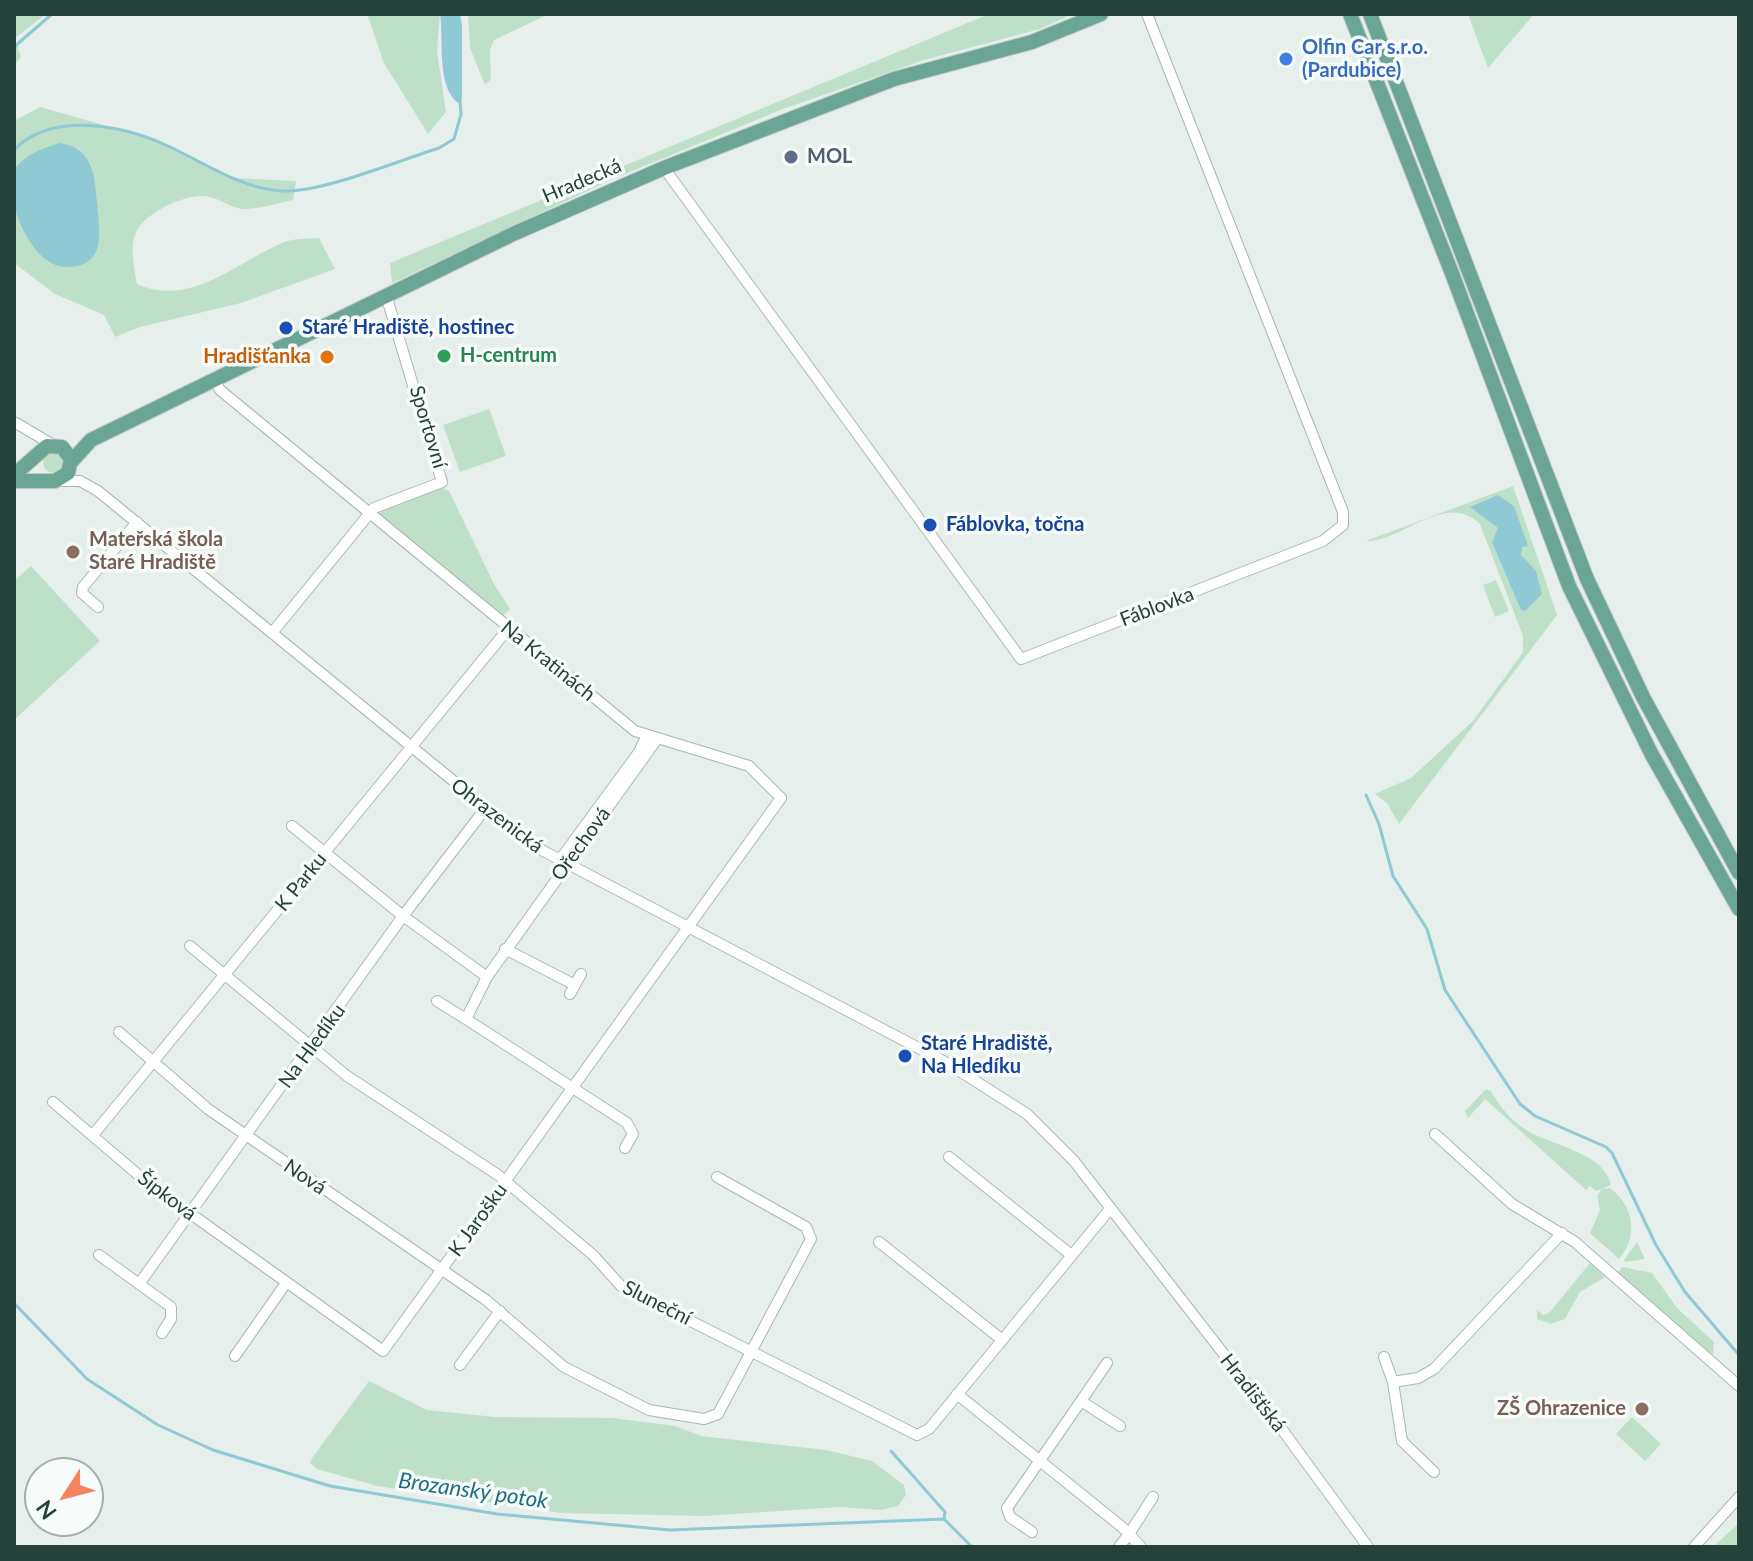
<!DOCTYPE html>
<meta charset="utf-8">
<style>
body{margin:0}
#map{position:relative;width:1753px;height:1561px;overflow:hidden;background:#e6efeb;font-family:Lato,sans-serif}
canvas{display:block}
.frame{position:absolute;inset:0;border:16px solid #24423a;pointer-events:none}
.north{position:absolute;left:24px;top:1457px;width:80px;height:80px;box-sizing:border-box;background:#f7fbf9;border:2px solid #a3b1ad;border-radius:50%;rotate:234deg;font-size:22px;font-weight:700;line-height:32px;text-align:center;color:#24423a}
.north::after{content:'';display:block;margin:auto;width:28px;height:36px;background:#f4845f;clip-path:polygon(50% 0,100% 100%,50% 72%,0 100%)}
</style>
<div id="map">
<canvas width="1753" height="1561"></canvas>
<div class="frame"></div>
<div class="north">N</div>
</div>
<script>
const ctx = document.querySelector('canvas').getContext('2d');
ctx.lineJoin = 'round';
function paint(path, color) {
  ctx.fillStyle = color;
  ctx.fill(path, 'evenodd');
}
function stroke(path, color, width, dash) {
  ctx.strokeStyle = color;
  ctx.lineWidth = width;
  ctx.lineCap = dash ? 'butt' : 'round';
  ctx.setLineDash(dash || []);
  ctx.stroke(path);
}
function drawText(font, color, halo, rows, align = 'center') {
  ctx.font = font + ' Lato,sans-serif';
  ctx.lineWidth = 7;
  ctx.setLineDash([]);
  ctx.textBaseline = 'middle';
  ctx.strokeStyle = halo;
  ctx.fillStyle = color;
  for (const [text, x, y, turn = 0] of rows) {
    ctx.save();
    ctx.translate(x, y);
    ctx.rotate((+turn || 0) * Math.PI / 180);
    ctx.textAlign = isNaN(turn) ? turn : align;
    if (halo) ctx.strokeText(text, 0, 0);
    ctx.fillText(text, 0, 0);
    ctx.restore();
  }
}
paint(new Path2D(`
 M14,14H46L15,38L21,57L14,65Z
 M367,14H440L437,51L446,112L428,134L384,63Z
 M468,14H549L494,40L490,50L491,79L485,85L470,48Z
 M989,14H1072L1040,29L924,60L783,109L613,179L392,283L390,263Z
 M1468,14H1534L1488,68Z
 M40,107L153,139L233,178L296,181L293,200C277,203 260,209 243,209C229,208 218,196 202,196C189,196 177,201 166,206C127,227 130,244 137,284C191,308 235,263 282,243C293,238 307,239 319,238L335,269L241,303L140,327L115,337L104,315L55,294L14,263V121Z
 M489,409L506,456L460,472L443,425Z
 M43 463a10 10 0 1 1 20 0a10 10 0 1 1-20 0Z
 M1513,486L1557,615L1399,824L1387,803L1375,794L1411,778L1473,721L1523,652V636L1480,524C1446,490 1402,542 1366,541Z
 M441,487L449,491L494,584L510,609L502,617L375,513V509Z
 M31,566L100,641L14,720V581Z
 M1496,580L1509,611L1495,617L1483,585Z
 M1485,1090H1490C1499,1105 1509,1118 1523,1128C1547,1145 1604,1151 1611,1185L1596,1191L1590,1186L1586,1190L1485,1099L1468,1118L1465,1111Z
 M1610,1188C1634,1206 1639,1236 1619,1259L1590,1233L1600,1210L1597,1196L1602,1189Z
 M1637,1242L1645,1259L1625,1262L1624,1260Z
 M1590,1263L1605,1277L1580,1292L1565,1319L1551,1324L1537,1319V1310L1543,1315L1549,1313Z
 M1623,1267L1652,1273L1677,1308L1714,1342L1713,1355L1616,1273Z
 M369,1381L427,1410L495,1417L613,1418L675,1426L701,1436L826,1450L872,1461L904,1485L906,1495L898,1506L882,1510L839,1507L703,1516L561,1513L377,1486L317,1469L310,1463L312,1458Z
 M1632,1417L1661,1444L1645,1461L1616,1434Z
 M1739,1523V1547H1713Z`), '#bfe0c8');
paint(new Path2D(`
 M440,14H460L462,25V99L458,103C436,86 444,39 440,14Z
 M60,143C93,148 95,176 97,204C100,232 107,268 65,267C32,266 4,201 14,172C20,156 46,147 60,143Z
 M1498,495L1514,506L1528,546L1522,547L1521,555L1536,571L1542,594L1525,611L1521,610L1492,542L1498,528L1470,507Z`), '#8ec9d4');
stroke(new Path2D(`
 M14,47L52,14
 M14,150C52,111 123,125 168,146C203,162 242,189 281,191C322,193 397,161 439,148L454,139L461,114L460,101
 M1366,795L1379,824L1393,876L1427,929L1445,990L1520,1104L1535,1116L1606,1147L1612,1153L1656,1245L1685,1292L1739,1355
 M14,1303L87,1379L158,1425L213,1450L330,1486L497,1514L670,1530L944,1519L972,1547
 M891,1451L945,1512L944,1519`), '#8ec9d4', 3);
const minor = new Path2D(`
 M664,168L1021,659L1323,541L1343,525V512L1147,14
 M16,423L53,445
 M57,481H80L98,491L532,845L947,1063L1027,1114L1074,1161L1278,1424L1368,1547
 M98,607L82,593L83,587L137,522
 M272,633L374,508L442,482L386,295
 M292,826L403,916L487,977L466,1019L627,1123L633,1134L625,1148
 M559,861L639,752L646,737
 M190,946L347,1076L498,1175L593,1255L621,1286L917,1435L929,1429L1110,1209
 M505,949L575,985
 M487,977L657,739
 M570,994L581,974
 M437,1001L466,1019
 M119,1032L208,1109L486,1300L564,1367L649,1410L704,1419L718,1414L811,1239L806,1227L717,1177
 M53,1102L149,1184L383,1351L781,798L749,766L635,731L220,390L214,380
 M1435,1134L1512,1204L1575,1242L1739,1386
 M93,1135L508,629
 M949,1157L1070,1254
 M879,1242L1001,1339
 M99,1255L171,1307V1319L162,1333
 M139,1284L403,916L485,809
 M235,1356L286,1283
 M1384,1357L1393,1382L1418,1378L1434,1369L1562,1233
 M1107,1363L1081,1401L1120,1426
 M460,1365L500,1311
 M1393,1382L1402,1441L1434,1472
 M957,1394L1122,1527L1129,1534L1119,1547
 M1032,1532L1010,1517L1007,1508L1081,1401
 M1141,1547L1129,1534L1153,1497
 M1694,1547L1739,1497`);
const major = new Path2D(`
 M1350,14L1453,276L1569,586L1651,753L1739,909
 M1370,14L1587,579L1643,697L1739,873
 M71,462L91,440L513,234L664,168L894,79L1032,42L1101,14
 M14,475L47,446L62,447L71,459L68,473L55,481H14`);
stroke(minor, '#a8b8b2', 12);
stroke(major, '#c2cac8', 16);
stroke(minor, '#fff', 10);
stroke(major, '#6aa596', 14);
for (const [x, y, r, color] of [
 [1286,59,8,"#3f7fe0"],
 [791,157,8,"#5c6f8a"],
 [286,328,8,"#1a4fb4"],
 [444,356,8,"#2e9e5b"],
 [327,357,8,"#e8710a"],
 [930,525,8,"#1a4fb4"],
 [73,552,8,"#8d6e63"],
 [905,1056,8,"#1a4fb4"],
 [1642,1409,8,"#8d6e63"]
]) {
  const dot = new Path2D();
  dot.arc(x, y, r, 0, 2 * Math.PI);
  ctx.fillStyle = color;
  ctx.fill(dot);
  stroke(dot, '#f7fbf9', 3);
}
drawText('bold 20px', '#366cbe', '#f7fbf9', [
 ["Olfin Car s.r.o.",1302,48],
 ["(Pardubice)",1302,71]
], 'left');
drawText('bold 20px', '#4e5e75', '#f7fbf9', [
 ["MOL",807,157]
], 'left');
drawText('20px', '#24423a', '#f7fbf9', [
 ["Hradecká",582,181,-23],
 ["Sportovní",428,427,73],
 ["Fáblovka",1157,607,-21],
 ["Na Kratinách",548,661,39],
 ["Ohrazenická",497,816,37],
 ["Ořechová",581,844,-54],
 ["K Parku",301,882,-51],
 ["Na Hledíku",312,1046,-54],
 ["Nová",305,1177,34],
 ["Šípková",167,1196,37],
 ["K Jarošku",478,1220,-54],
 ["Sluneční",657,1303,27],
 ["Hradišťská",1253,1393,52]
]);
drawText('bold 20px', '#164399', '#f7fbf9', [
 ["Staré Hradiště, hostinec",302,328],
 ["Fáblovka, točna",946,525],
 ["Staré Hradiště,",921,1044],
 ["Na Hledíku",921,1067]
], 'left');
drawText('bold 20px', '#27864d', '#f7fbf9', [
 ["H-centrum",460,356]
], 'left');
drawText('bold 20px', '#c56008', '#f7fbf9', [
 ["Hradišťanka",311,357]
], 'right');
drawText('bold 20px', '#785e54', '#f7fbf9', [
 ["Mateřská škola",89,540],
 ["Staré Hradiště",89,563],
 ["ZŠ Ohrazenice",1626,1409,"right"]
], 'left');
drawText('italic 22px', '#1c6f80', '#f7fbf9', [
 ["Brozanský potok",473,1491,8]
]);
</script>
